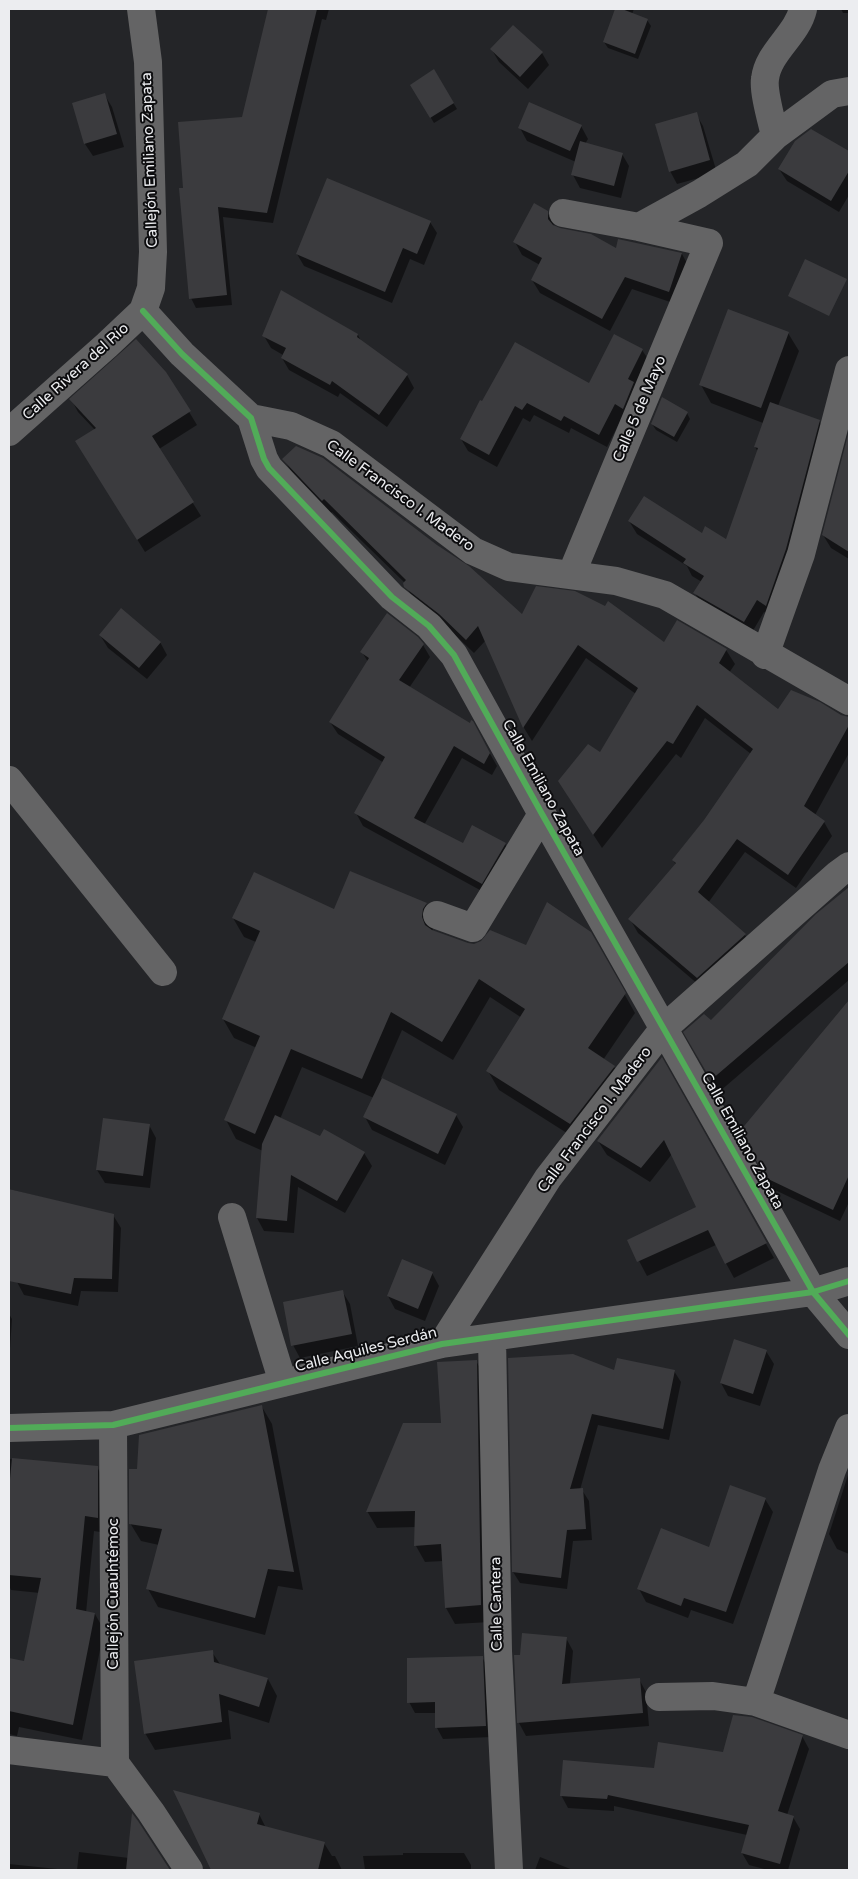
<!DOCTYPE html>
<meta charset="utf-8">
<style>
body{margin:0}
#map{position:relative;width:858px;height:1879px;overflow:hidden;background:#242528;font-family:"Varela Round",sans-serif}
canvas{display:block}
.frame{position:absolute;inset:0;border:10px solid #ecedf0;pointer-events:none}
</style>
<div id="map">
<canvas width="858" height="1879"></canvas>
<div class="frame"></div>
</div>
<script>
const ctx = document.querySelector('canvas').getContext('2d');
ctx.lineJoin = 'round';
function paint(path, color) {
  ctx.fillStyle = color;
  ctx.fill(path, 'evenodd');
}
function stroke(path, color, width, dash) {
  ctx.strokeStyle = color;
  ctx.lineWidth = width;
  ctx.lineCap = dash ? 'butt' : 'round';
  ctx.setLineDash(dash || []);
  ctx.stroke(path);
}
function drawText(font, color, halo, rows, align = 'center') {
  ctx.font = font + ' "Varela Round",sans-serif';
  ctx.lineWidth = 4;
  ctx.setLineDash([]);
  ctx.textBaseline = 'middle';
  ctx.strokeStyle = halo;
  ctx.fillStyle = color;
  for (const [text, x, y, turn = 0] of rows) {
    ctx.save();
    ctx.translate(x, y);
    ctx.rotate((+turn || 0) * Math.PI / 180);
    ctx.textAlign = isNaN(turn) ? turn : align;
    if (halo) ctx.strokeText(text, 0, 0);
    ctx.fillText(text, 0, 0);
    ctx.restore();
  }
}
paint(new Path2D(`
 M270,9L289,13L290,9H329L326,20L322,19L273,223L223,217L232,305L196,308L191,298L184,189L243,118Z
 M614,9H634L632,14L647,20L651,26L638,59L608,48L604,42L616,10Z
 M841,9H849V13H843Z
 M492,50L542,53L549,65L528,89L499,62Z
 M434,71L457,109L434,123L411,85Z
 M104,94L112,107L124,147L93,156L85,144L73,104Z
 M696,114L703,126L717,173L677,184L670,171Z
 M581,126L588,139L585,144L622,154L629,166L621,198L580,188L573,175L576,162L527,141L520,128Z
 M811,130L849,153V195L839,212L787,181L779,169Z
 M547,212L555,227L616,249L682,254L689,267L676,304L632,289L610,331L540,293L532,280L540,265L522,255L515,242Z
 M430,222L437,233L424,265L410,259L392,303L304,266L297,254Z
 M788,333L799,351L778,406L819,421L826,433L773,617L764,612L751,634L702,606L695,593L702,582L692,576L687,566L637,534L629,521L727,541L758,452L755,447L763,423L711,403L701,385Z
 M358,335L362,343L407,375L414,388L387,427L340,393L338,397L289,370L282,358L283,355L271,348L264,336Z
 M642,350L650,362L607,447L571,428L569,433L534,415L530,422L523,418L497,467L468,451L461,439L481,402L589,385Z
 M165,372L197,425L159,449L201,516L145,552L84,454L95,430L78,412L71,399Z
 M687,413L690,419L677,442L656,430L652,424Z
 M849,436V559L831,548L823,535Z
 M284,459L523,616L664,644L726,650L735,664L729,673L778,711L849,718V753L815,815L824,822L832,836L796,888L745,852L708,903L745,935L753,949L706,991L638,933L630,919L676,865L673,860L705,820L751,754L705,718L681,758L676,754L602,848L568,796L600,754L636,694L586,658L532,741L524,728L486,640L474,653L448,628L414,601L405,583L332,512L330,514L292,473Z
 M100,635L160,642L167,655L147,679L108,648Z
 M423,645L430,657L409,688L470,725L472,722L497,766L492,775L462,758L424,825L463,845L505,844L512,856L489,895L363,826L356,813L384,763L338,734L330,722L368,662L362,652Z
 M849,888V980L719,1092L685,1032L711,1022L817,915Z
 M426,904L436,923L432,931L468,944L527,947L590,933L635,1013L603,1060L614,1067L625,1085L581,1142L499,1090L488,1071L522,1018L490,997L453,1060L402,1030L381,1078L456,1115L463,1127L445,1165L372,1130L365,1117L374,1098L302,1067L280,1119L320,1138L364,1153L372,1166L345,1213L298,1187L294,1233L264,1231L257,1218L263,1151L236,1139L226,1120L257,1048L234,1038L223,1019L256,942L244,937L233,918Z
 M849,1002V1202L840,1221L775,1190L741,1131Z
 M661,1059L774,1258L734,1278L716,1245L647,1276L628,1240L698,1208L672,1154L650,1182L607,1155L598,1141Z
 M149,1125L156,1138L150,1188L105,1183L97,1170Z
 M9,1189L113,1215L121,1228L118,1292L81,1291L78,1306L24,1295L17,1282L20,1263L9,1260Z
 M432,1273L439,1286L425,1321L395,1309L388,1296Z
 M342,1291L350,1304L358,1346L300,1358L293,1345Z
 M9,1314L12,1319L9,1363Z
 M766,1351L774,1364L760,1406L728,1396L721,1383Z
 M509,1359L615,1372L674,1371L681,1382L669,1440L598,1425L580,1490H582L589,1501L592,1540L573,1541L567,1589L520,1583L513,1572Z
 M476,1361L486,1378L490,1622L455,1624L446,1608L443,1561L425,1562L416,1546V1527L377,1528L367,1511L442,1424Z
 M262,1407L272,1424L303,1590L278,1586L265,1635L158,1607L148,1589L159,1545L141,1541L130,1523L138,1471Z
 M9,1459L97,1467L106,1483V1533L94,1531L86,1613L95,1614L104,1630L82,1740L19,1727L17,1736L9,1734V1659L25,1663L40,1593L11,1590L9,1586Z
 M849,1472V1554L837,1549L829,1534Z
 M765,1499L773,1512L733,1624L691,1610L688,1618L646,1602L639,1589L709,1549Z
 M566,1638L573,1651L570,1684L639,1679L646,1692L649,1726L526,1736L519,1723L515,1657H521Z
 M212,1652L220,1664L268,1679L277,1696L269,1723L228,1710L231,1739L155,1750L145,1733Z
 M482,1657L488,1668L492,1737L443,1739L437,1728L436,1713H415L409,1702Z
 M802,1736L809,1749L787,1815L793,1817L800,1829L788,1870H768L749,1865L742,1853L747,1835L614,1806V1811L568,1808L561,1795L655,1769Z
 M175,1792L259,1814L266,1828L324,1843L332,1856H335L342,1870H212Z
 M133,1817L169,1870H77L79,1852L129,1858Z
 M403,1853H464L471,1865V1870H365L363,1856L403,1855Z
 M540,1857L573,1870H535Z
 M9,1864L67,1870H9Z`), '#0007');
paint(new Path2D(`
 M268,9H317L267,213L218,207L227,295L189,299L179,188H183L178,122L242,117Z
 M615,9H622L648,19L635,54L603,42Z
 M513,25L543,52L520,77L490,49Z
 M434,69L454,103L430,118L410,85Z
 M105,93L117,134L84,144L72,103Z
 M529,102L582,125L570,151L518,128Z
 M697,112L710,160L669,172L655,124Z
 M811,129L849,151V171L831,201L778,169L795,141Z
 M580,141L623,153L614,186L571,175Z
 M327,178L431,221L417,254L403,248L385,292L296,254Z
 M534,203L548,211V219L553,225L560,228L591,234L616,248L618,239L682,253L669,292L625,277L602,319L531,280L542,258L513,242Z
 M805,259L847,279L829,316L788,296Z
 M281,290L358,334L357,337L408,374L379,415L332,381L330,385L281,358L286,348L262,336Z
 M728,309L789,332L761,408L699,385Z
 M614,334L643,349L628,379L634,382L623,409L615,404L599,435L564,416L561,421L527,403L522,410L515,406L489,455L460,439L480,400L482,401L515,342L589,383Z
 M136,339L166,372L191,411L152,436L194,502L137,540L75,441L96,428L69,399Z
 M662,397L688,412L674,437L651,424Z
 M770,402L820,420L786,549L766,606L757,600L744,622L693,593L704,576L683,563L686,559L628,521L644,496L702,533L705,526L726,539L758,448L754,447Z
 M849,431V552L822,535Z
 M296,446L323,458L437,545L469,566L522,614L536,586L575,591L605,606L608,601L664,642L677,620L727,649L719,663L778,709L791,690L820,702L841,715L849,717V725L804,806L825,821L788,875L737,839L698,892L746,934L697,978L628,919L676,863L672,860L704,820L753,749L697,705L673,744L667,741L593,835L558,781L588,744L600,752L638,688L578,645L523,728L478,626L466,640L439,614L404,587L403,583L406,580L324,499L322,501L282,459Z
 M121,608L161,642L139,668L99,635Z
 M387,613L418,637L424,644L399,680L470,723L471,720L473,721L490,753L484,764L454,746L414,818L463,843L472,825L506,843L482,884L354,813L385,757L329,722L369,658L360,652Z
 M350,871L427,903L423,909L422,917L425,925L432,930L468,943L474,944L481,941L490,930L526,945L547,902L591,932L626,993L588,1048L615,1066L570,1124L486,1071L525,1009L479,979L442,1042L391,1012L362,1079L291,1049L255,1134L224,1120L260,1036L222,1019L260,931L232,918L254,872L334,909Z
 M849,887V962L711,1080L683,1032L704,1014L711,1020L816,914Z
 M849,1000V1175L833,1210L766,1178L740,1131Z
 M662,1057L767,1243L725,1264L708,1230L637,1262L627,1240L696,1207L664,1140L641,1168L597,1141Z
 M382,1078L457,1114L438,1154L363,1117Z
 M275,1115L320,1136L324,1129L365,1152L337,1201L291,1175L287,1221L256,1218L262,1144Z
 M103,1118L150,1124L143,1176L96,1170Z
 M9,1189L114,1214L112,1279L74,1278L71,1294L9,1281Z
 M402,1259L433,1272L418,1309L387,1296Z
 M343,1290L352,1334L291,1346L283,1302Z
 M734,1339L767,1350L753,1394L720,1383Z
 M573,1354L614,1370L617,1358L675,1370L663,1429L592,1414L570,1489L583,1488L586,1529L567,1530L561,1578L512,1572L508,1358Z
 M477,1360L481,1605L445,1608L441,1544L414,1546L415,1511L366,1512L403,1423H441L437,1362Z
 M262,1405L294,1572L268,1569L255,1618L146,1589L162,1529L129,1524V1469H137L139,1435Z
 M12,1458L98,1466V1518L85,1516L76,1609L95,1613L73,1725L9,1711V1658L24,1661L41,1578L9,1575V1489Z
 M730,1485L766,1498L726,1612L684,1598L681,1606L637,1589L661,1528L709,1547Z
 M522,1633L567,1637L562,1684L640,1678L643,1713L517,1723L514,1655H520Z
 M213,1650L214,1662L268,1678L259,1707L219,1694L222,1722L144,1734L134,1661Z
 M483,1656L486,1726L435,1728V1702L407,1703V1658Z
 M733,1715L752,1717L803,1735L778,1811L794,1816L780,1864L741,1853L749,1825L608,1795L607,1799L560,1796L563,1760L654,1768L658,1742L723,1752Z
 M173,1790L260,1813L257,1824L325,1842L318,1870H211Z
 M132,1813L138,1821L170,1870H126Z`), '#3b3b3e');
stroke(new Path2D(`
 M141,9L148,62L153,252L151,288L143,311
 M775,136C772,122 763,92 765,79C768,52 797,35 803,9
 M563,213L639,227L699,194L747,164L775,136L832,94L849,91
 M143,311L182,354L251,418L264,459L269,468L392,597L429,626L454,655L542,814L813,1292L849,1335
 M251,418L291,426L331,444L473,551L509,567L616,581L665,595L849,701
 M9,432L107,345L143,311
 M571,575L709,243L639,227
 M765,655L801,554L849,370
 M9,780L163,972
 M437,915L473,928L542,814
 M232,1217L283,1383
 M492,1338L498,1651L509,1870
 M442,1344L548,1178L664,1028L838,874L849,866
 M113,1425L115,1763L151,1812L189,1870
 M9,1428L113,1425L442,1344L813,1292L849,1281
 M659,1697L713,1696L756,1702L849,1735
 M756,1702L832,1470L849,1428
 M9,1750L115,1763`), '#646465', 28);
stroke(new Path2D(`
 M143,311L182,354L251,418L264,459L269,468L392,597L429,626L454,655L542,814L813,1292L849,1335
 M9,1428L113,1425L442,1344L813,1292L849,1281`), '#51ab58', 6);
drawText('15px', '#ecedf0', '#0d0d0f', [
 ["Callejón Emiliano Zapata",150,160,-92],
 ["Calle Rivera del Río",76,372,-42],
 ["Calle 5 de Mayo",640,409,-67],
 ["Calle Francisco I. Madero",400,496,36],
 ["Calle Emiliano Zapata",543,788,61],
 ["Calle Francisco I. Madero",595,1120,-53],
 ["Calle Emiliano Zapata",742,1141,61],
 ["Calle Aquiles Serdán",366,1350,-14],
 ["Callejón Cuauhtémoc",114,1594,-90],
 ["Calle Cantera",497,1604,-91]
]);
</script>
